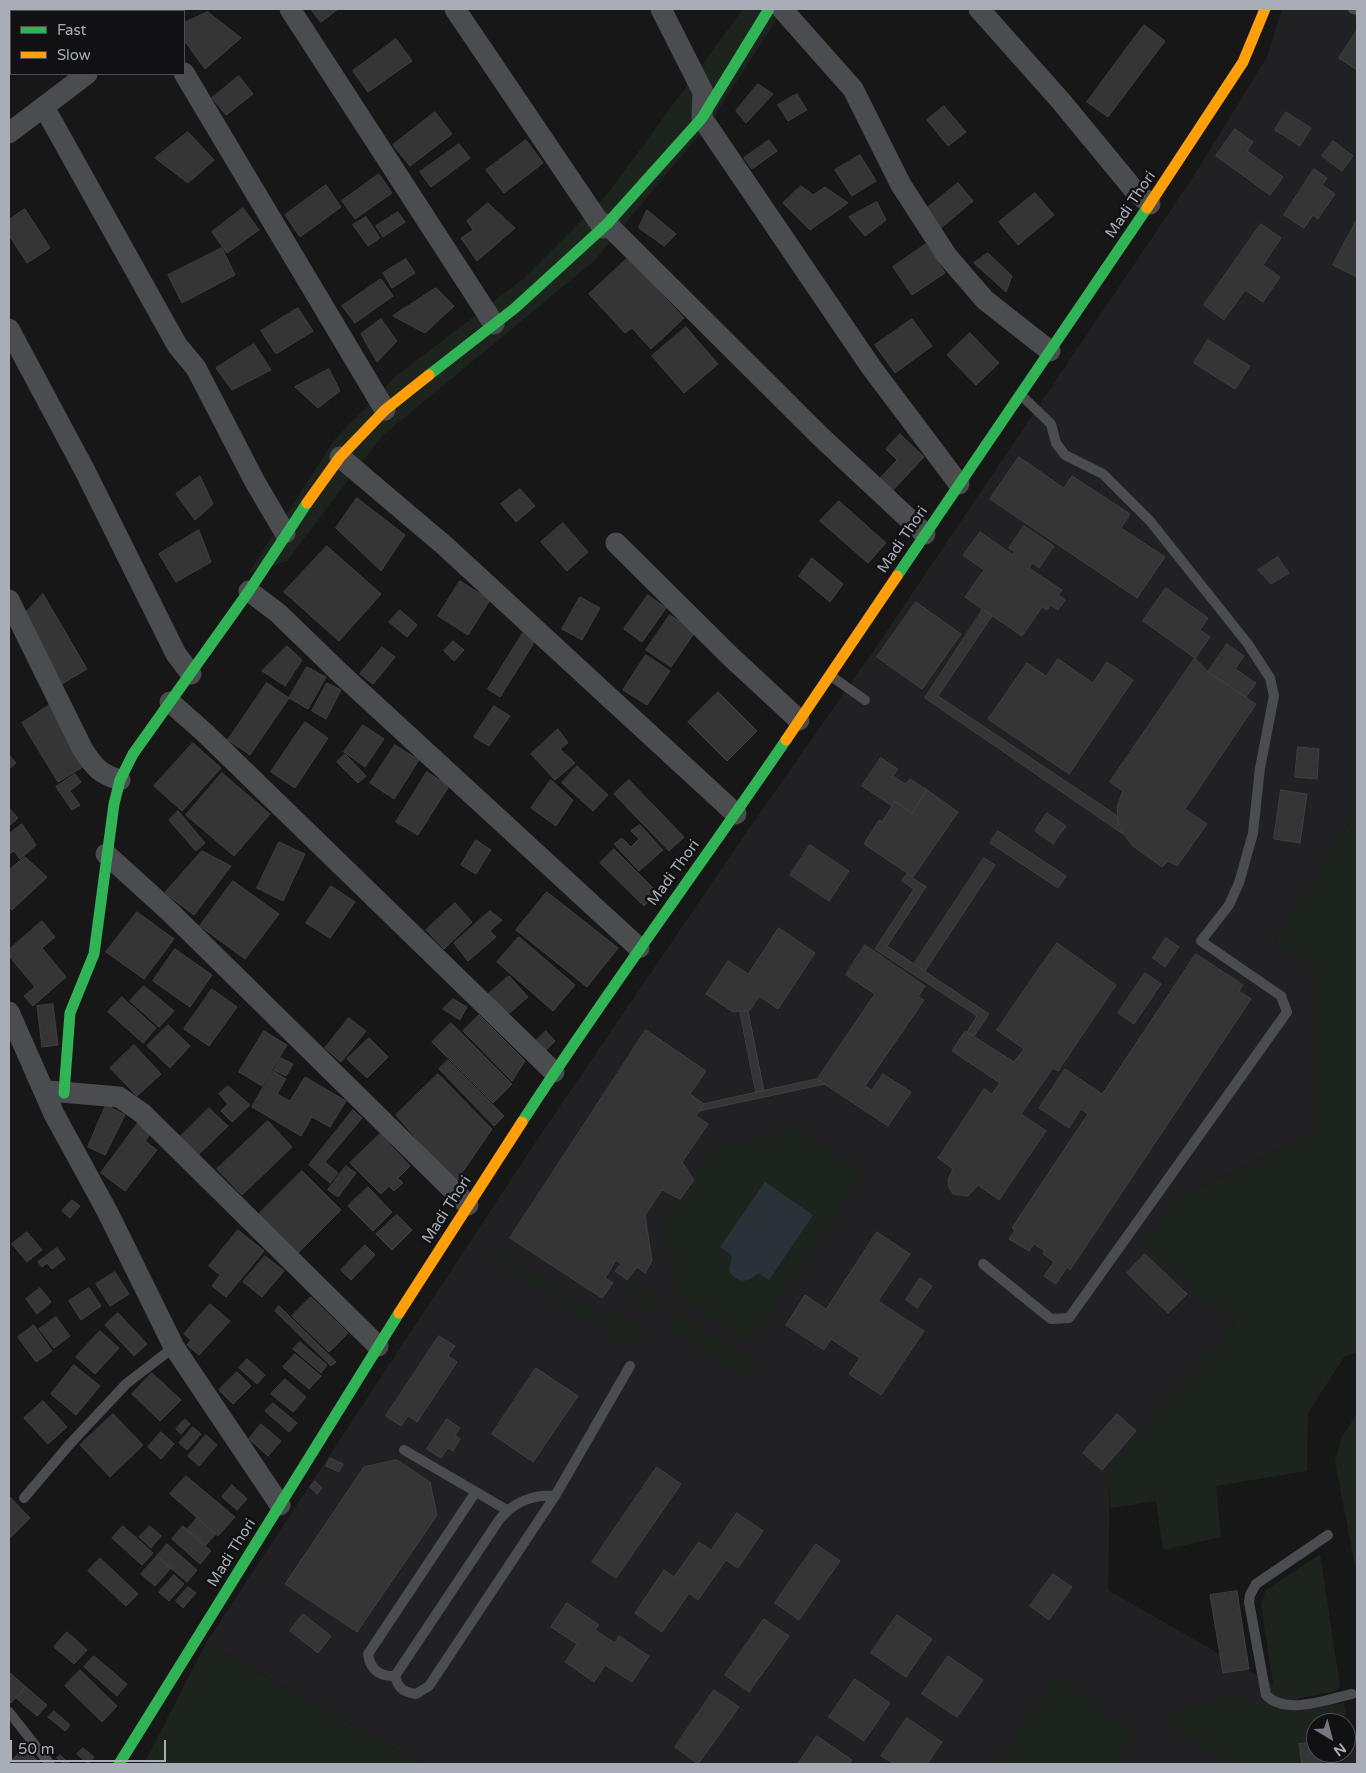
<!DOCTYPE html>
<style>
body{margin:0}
#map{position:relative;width:1366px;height:1773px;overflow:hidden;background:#171717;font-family:"Varela Round",sans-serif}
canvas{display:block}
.frame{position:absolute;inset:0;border:10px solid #a8adb8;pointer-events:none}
.legend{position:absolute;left:10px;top:10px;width:175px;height:65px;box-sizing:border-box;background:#111113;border:1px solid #4d4f55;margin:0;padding:6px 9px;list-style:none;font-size:15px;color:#a8adb8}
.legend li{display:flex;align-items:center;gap:10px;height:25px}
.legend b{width:25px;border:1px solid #4d4f55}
.north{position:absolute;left:1306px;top:1713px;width:50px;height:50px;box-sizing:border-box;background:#111113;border:1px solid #4d4f55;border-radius:50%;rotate:143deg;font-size:14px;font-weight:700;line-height:20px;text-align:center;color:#a8adb8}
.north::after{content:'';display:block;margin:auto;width:18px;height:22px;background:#757880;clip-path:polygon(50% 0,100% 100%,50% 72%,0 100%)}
.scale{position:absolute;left:10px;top:1740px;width:156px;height:22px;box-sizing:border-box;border:2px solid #a8adb8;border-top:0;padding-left:6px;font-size:15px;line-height:18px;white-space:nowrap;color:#a8adb8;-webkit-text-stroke:4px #111113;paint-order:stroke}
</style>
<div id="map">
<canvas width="1366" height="1773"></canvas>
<div class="frame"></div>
<ul class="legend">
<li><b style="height:6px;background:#30b455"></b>Fast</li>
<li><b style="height:6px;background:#ff9f0a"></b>Slow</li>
</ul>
<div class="north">N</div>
<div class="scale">50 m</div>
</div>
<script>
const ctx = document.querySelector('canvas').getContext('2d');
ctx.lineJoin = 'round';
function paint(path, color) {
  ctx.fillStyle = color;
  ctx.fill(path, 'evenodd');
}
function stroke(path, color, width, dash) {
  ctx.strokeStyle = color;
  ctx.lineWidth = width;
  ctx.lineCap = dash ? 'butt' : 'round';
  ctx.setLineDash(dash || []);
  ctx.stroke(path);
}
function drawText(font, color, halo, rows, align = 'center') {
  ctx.font = font + ' "Varela Round",sans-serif';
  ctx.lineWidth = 5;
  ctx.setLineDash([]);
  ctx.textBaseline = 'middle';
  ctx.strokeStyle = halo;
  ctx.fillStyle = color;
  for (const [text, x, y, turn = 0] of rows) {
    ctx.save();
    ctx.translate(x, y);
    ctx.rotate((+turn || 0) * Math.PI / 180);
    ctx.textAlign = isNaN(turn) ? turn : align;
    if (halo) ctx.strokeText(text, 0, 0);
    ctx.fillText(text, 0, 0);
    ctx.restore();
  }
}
paint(new Path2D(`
 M1282,9H1357V811L1274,940L1317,974V1132L1179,1197L1142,1245L1234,1325L1110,1468L1108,1590L1340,1723H1316V1753H1346V1727L1357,1733V1764H422L206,1643L537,1140L750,827L870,656L1193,177L1267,57Z`), '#212123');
paint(new Path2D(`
 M743,9H783L714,117L594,261L381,437L287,561L248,574L335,439L396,376L523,279L606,196Z
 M1357,811V1352L1344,1357L1308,1413L1307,1471L1216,1486L1221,1537L1163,1550L1156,1501L1110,1508V1468L1234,1325L1142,1245L1179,1197L1317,1132V974L1274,940Z
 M800,1130L864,1175L750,1343L677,1295L663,1220L714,1146Z
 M493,1246L601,1318L615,1310L644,1329L631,1348L488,1254Z
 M630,1280L661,1300L651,1313L629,1299Z
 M678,1312L754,1361L744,1375L668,1327Z
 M1357,1414V1577L1335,1461L1341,1438Z
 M1320,1554L1340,1686L1336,1691L1296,1699L1281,1697L1273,1684L1261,1605L1266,1590Z
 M206,1643L422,1764H144Z
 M1057,1676L1136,1735L1116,1764H996Z
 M1221,1696L1254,1698L1265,1705L1288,1712L1344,1703L1352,1764H1229L1161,1718ZM1316,1723H1346V1753H1316Z`), '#1d241e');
paint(new Path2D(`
 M765,1182L813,1215L769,1280L758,1273C749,1284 735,1283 729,1270L732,1255L720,1247Z`), '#2a3239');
const building = new Path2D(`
 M311,9H338L321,22Z
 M208,12L241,38L205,69L184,40V23Z
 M1144,25L1165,41L1108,117L1087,102Z
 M9,29H11V54L9,50Z
 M1357,30V70L1339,58Z
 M396,39L412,61L368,92L353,71Z
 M239,76L253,94L226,115L212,98Z
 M758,84L773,94L746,123L736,111Z
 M797,94L807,110L788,121L778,105Z
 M944,106L966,132L948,146L927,120Z
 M435,112L452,134L410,166L393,145Z
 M1286,112L1311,128L1300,146L1275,130Z
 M1235,129L1253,142L1247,151L1283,177L1270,195L1216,156Z
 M188,132L214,160L188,183L155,158Z
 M526,140L543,163L504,193L486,170Z
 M769,140L777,151L752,169L744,158Z
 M1333,141L1353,156L1342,171L1322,156Z
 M459,144L470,158L431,187L420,172Z
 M860,155L876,181L852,196L835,170Z
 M1314,169L1327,178L1322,185L1335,194L1318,219L1313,215L1304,228L1284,215Z
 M379,174L392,193L355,219L342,201Z
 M958,183L973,201L941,228L925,210Z
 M326,185L341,207L300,237L285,215Z
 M801,186L813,195L825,187L848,203L810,230L783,203Z
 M1035,193L1054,215L1018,245L999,222Z
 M877,202L886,220L865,236L849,217Z
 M488,203L515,228L477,261L461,238L473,230L467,221Z
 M243,208L259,230L227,253L212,232Z
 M25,209L50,248L27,263L9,235V220Z
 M647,210L676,234L664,246L639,228Z
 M398,212L405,222L383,237L376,226Z
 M366,217L380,238L368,246L353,225Z
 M1357,219V277L1333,265Z
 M1261,224L1281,238L1263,265L1280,277L1263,302L1245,290L1224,320L1204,305Z
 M926,244L945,273L912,295L893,267Z
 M222,248L235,275L182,303L168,275Z
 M988,253L1012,276L1006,292L974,263Z
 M628,258L684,318L651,349L632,328L625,333L589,294Z
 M406,259L415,273L392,288L383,273Z
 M381,279L393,296L355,323L342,306Z
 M436,288L454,306L425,333L393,316Z
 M298,308L313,331L276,354L261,331Z
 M381,319L397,341L377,362L361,334Z
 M912,319L932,346L895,373L875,345Z
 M686,327L718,364L684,393L652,356Z
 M970,333L999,363L976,385L947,355Z
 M1208,340L1250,366L1235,389L1194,363Z
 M254,344L271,370L232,390L216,368Z
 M329,369L340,391L318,408L295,387Z
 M900,434L924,457L893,490L880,478L897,460L886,449Z
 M1019,457L1064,488L1072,476L1130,514L1121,528L1165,557L1137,598L990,499Z
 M200,476L213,504L195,520L176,494Z
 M520,489L535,506L516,522L501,504Z
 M357,498L405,535L381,571L336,528Z
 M839,501L886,543L868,563L820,521Z
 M563,523L588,552L567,571L541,542Z
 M1024,526L1054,546L1039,568L1032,563L1029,568L1062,590L1058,595L1065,600L1058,610L1051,605L1047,610L1042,607L1022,636L965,597L984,570L963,555L980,532L1013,555L1015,552L1009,548Z
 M199,530L211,562L176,582L159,554Z
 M327,546L381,594L339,641L284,592Z
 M1278,557L1289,573L1271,584L1258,570Z
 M812,558L843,584L830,602L799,576Z
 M460,581L490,600L468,635L438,616Z
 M1166,588L1208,618L1200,630L1210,637L1195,658L1143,621Z
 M43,594L87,669L60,685L23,616Z
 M648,595L666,608L642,642L624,629Z
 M580,597L600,608L582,640L562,629Z
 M916,602L961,634L922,689L877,657Z
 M983,609L992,616L938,696L1116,815L1123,834L925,698Z
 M400,610L417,625L407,637L389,622Z
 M670,615L695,632L671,667L646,650Z
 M523,633L535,641L500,697L488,689Z
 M453,641L464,650L454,661L444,651Z
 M1227,644L1244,656L1235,669L1256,683L1246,697L1208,672Z
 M287,646L302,660L285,686L262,671Z
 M382,647L395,657L373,684L360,674Z
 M646,655L670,671L647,705L623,690Z
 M1195,658L1208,672L1256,704L1185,809L1207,824L1177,866L1168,861L1162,867L1133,846L1119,828L1117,807L1123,791L1110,782Z
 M1058,659L1093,683L1107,662L1133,680L1069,774L988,719L1027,663L1046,676Z
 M307,667L326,677L308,709L289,698Z
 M267,683L289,698L250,755L228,740Z
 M327,683L341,690L326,719L312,711Z
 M718,692L757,731L727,761L688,722Z
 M50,705L86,765L58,782L22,723Z
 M494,706L510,716L489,746L474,737Z
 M305,722L328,738L295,788L271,772Z
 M363,725L384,739L365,767L344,752Z
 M558,729L568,743L560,749L575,763L555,780L531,754Z
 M193,743L221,768L182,811L154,786Z
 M395,745L419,760L394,799L370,783Z
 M1298,747L1319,749L1317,779L1295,777Z
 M345,754L366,776L358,783L337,762Z
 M9,755L16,763L9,769Z
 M881,758L898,769L893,776L905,784L910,779L927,790L912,813L895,801L892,806L862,786Z
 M577,766L608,795L593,811L562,783Z
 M427,772L449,786L418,835L396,822Z
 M222,773L270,814L234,856L186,815Z
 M75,774L81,782L70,791L80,805L72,810L56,787Z
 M551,780L573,800L556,826L531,808Z
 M629,780L684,837L669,851L614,794Z
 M927,790L958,812L913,877L864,844L879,820L882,822L895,801L912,813Z
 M1281,790L1307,794L1300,843L1274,839Z
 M9,808L18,818L9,826Z
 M178,811L205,843L196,851L169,820Z
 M1047,813L1066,826L1053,844L1035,831Z
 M22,824L36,845L20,859L14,851L9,854V834Z
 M640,825L663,850L639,871L614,844L622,838L631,847L639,839L631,831Z
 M998,831L1066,876L1058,888L990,843Z
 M476,840L491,850L476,874L461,865Z
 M279,842L305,854L283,901L257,888Z
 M810,845L849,871L829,901L790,875Z
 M614,849L658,893L644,906L600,863Z
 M202,851L231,866L194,915L165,893Z
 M25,857L47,877L12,910L9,907V870Z
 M984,858L995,865L925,971L914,964Z
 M907,874L926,887L887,946L989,1014L974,1036L967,1032L977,1016L875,949L914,889L902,881Z
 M233,881L279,914L245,959L200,926Z
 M331,886L355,902L330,938L306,923Z
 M547,892L618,948L587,987L516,930Z
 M455,903L472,922L444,949L426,930Z
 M490,911L502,920L490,931L496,937L468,961L454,943Z
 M137,912L174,939L144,979L106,952Z
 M42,921L55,937L42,948L66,977L33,1006L24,996L35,987L9,956V950Z
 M779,928L815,953L778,1009L759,996L750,1010L733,1012L706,994L728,961L748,974Z
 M519,937L575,985L553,1011L497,962Z
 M1166,938L1179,947L1165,967L1153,958Z
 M1057,943L1116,985L1058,1071L1053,1068L1021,1114L1046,1131L999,1200L978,1185L968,1196L953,1194L949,1188L948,1180L953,1169L938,1158L984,1089L992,1094L1000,1083L952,1051L965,1031L1014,1062L1024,1049L997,1030Z
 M865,945L925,986L918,997L924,1000L865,1086L872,1090L883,1074L911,1092L888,1126L817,1079L875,994L846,975Z
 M175,949L212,975L190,1007L153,981Z
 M1196,954L1243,985L1239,991L1251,999L1070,1270L1067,1267L1056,1284L1044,1276L1054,1262L1043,1254L1045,1251L1034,1244L1029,1251L1009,1239L1015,1230L1012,1228L1088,1114L1081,1109L1069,1128L1039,1108L1065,1069L1102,1094Z
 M1145,973L1161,984L1134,1024L1118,1013Z
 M509,976L528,997L506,1016L487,995Z
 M144,986L174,1011L159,1027L130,1001Z
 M212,989L237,1007L209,1046L184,1029Z
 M122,997L156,1028L143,1043L108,1012Z
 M453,999L467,1007L460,1020L443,1009Z
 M53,1004L58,1045L42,1047L37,1006Z
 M740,1011H748L764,1091L756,1092Z
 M479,1015L525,1061L512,1081L463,1031Z
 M349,1018L366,1031L341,1062L325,1048Z
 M451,1023L512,1084L493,1103L432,1042Z
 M168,1025L190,1046L170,1068L147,1046Z
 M646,1030L706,1071L690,1094L704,1104L696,1116L708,1124L682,1162L694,1180L680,1199L662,1190L645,1215L652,1261L645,1273L637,1267L627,1280L615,1271L621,1264L616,1260L605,1278L613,1283L602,1298L510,1238Z
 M264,1031L287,1045L262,1086L239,1072Z
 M546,1031L555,1041L542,1054L533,1044Z
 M369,1038L388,1057L367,1078L347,1059Z
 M134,1045L161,1074L137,1096L110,1068Z
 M281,1058L293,1064L286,1076L274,1070Z
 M448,1060L504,1116L494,1126L439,1069Z
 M273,1071L286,1079L277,1094L290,1101L305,1077L346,1101L330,1127L312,1117L301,1136L252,1107Z
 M438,1074L492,1129L455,1183L396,1115Z
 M817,1079L825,1084L699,1111L704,1104Z
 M228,1086L250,1105L232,1122L221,1111L228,1104L219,1094Z
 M106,1105L125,1115L105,1155L88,1147Z
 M209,1108L228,1126L197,1156L179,1138Z
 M353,1110L362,1118L325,1162L338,1173L330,1183L309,1165Z
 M268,1121L292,1147L242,1195L217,1169Z
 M138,1123L151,1133L145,1141L157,1150L125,1191L101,1173Z
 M380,1134L410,1166L398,1178L403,1183L394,1191L389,1186L381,1194L350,1163Z
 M346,1166L356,1173L338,1197L328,1190Z
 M302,1171L341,1210L296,1255L257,1216Z
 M368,1187L392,1212L373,1231L348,1206Z
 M72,1200L80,1206L70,1218L62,1211Z
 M397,1215L412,1230L392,1250L376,1234Z
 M238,1230L264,1251L226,1297L212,1286L220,1275L209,1266Z
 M27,1232L42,1250L27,1262L12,1244Z
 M877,1232L910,1254L878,1301L924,1331L881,1395L849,1374L860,1358L831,1339L824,1350L786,1325L805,1295L826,1309Z
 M365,1245L375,1255L351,1280L341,1270Z
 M57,1248L65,1259L52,1269L47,1263L42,1267L38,1262Z
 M1145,1254L1187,1294L1168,1313L1127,1273Z
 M265,1256L284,1271L262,1297L243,1282Z
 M115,1272L129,1294L110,1306L96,1284Z
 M920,1278L932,1286L917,1308L906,1300Z
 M40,1288L51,1302L37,1314L26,1299Z
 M89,1288L101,1306L81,1320L69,1301Z
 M311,1297L348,1333L329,1352L292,1316Z
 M210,1304L230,1321L199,1355L187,1345L191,1340L184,1334Z
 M279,1306L336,1362L331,1366L275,1311Z
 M118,1313L147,1344L134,1356L105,1325Z
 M56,1317L70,1336L54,1348L39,1329Z
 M34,1325L52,1351L36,1362L18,1337Z
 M100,1331L119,1348L95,1374L76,1357Z
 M439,1336L455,1346L448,1356L457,1362L417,1422L408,1416L401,1426L386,1416Z
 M300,1342L327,1365L321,1373L293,1349Z
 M295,1354L321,1376L309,1389L283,1367Z
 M247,1359L265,1375L257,1384L239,1368Z
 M74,1365L100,1386L76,1415L51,1394Z
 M536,1368L578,1396L533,1462L492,1434Z
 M237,1372L251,1386L233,1404L219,1390Z
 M152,1373L181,1400L160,1421L132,1394Z
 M285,1379L306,1397L293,1412L271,1394Z
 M43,1401L67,1427L48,1444L24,1418Z
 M273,1403L297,1423L289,1432L265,1411Z
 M113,1414L143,1445L110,1477L80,1445Z
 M1117,1414L1136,1431L1102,1470L1083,1453Z
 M185,1419L190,1424L181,1434L176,1429Z
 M447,1419L460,1428L455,1435L460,1439L453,1451L448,1448L441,1458L427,1449Z
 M261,1424L281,1441L268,1456L249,1439Z
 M193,1427L201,1434L187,1450L179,1443Z
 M161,1432L174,1444L161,1459L148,1447Z
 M206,1435L217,1445L199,1466L188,1456Z
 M330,1458L343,1464L339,1472L326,1466Z
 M397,1460L430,1482L437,1515L357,1632L285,1584L364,1467Z
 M657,1467L681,1484L616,1578L592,1562Z
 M186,1476L235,1517L218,1536L170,1494Z
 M315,1481L322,1488L317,1494L310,1487Z
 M232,1485L247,1499L237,1510L222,1497Z
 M9,1496L30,1518L9,1539Z
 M737,1513L763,1531L738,1568L726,1560L698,1600L689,1593L662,1632L635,1613L664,1570L674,1577L699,1542L711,1550Z
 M197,1518L216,1534L205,1546L187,1530Z
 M123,1526L153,1553L142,1565L112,1538Z
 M150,1526L161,1536L151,1548L139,1537Z
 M183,1526L211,1551L200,1564L172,1539Z
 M167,1544L197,1570L187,1582L157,1556Z
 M816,1544L840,1561L799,1620L775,1603Z
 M157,1556L171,1568L155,1586L141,1574Z
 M100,1558L138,1594L126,1606L88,1571Z
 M1053,1574L1072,1587L1049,1620L1030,1606Z
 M174,1575L184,1584L169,1601L159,1592Z
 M188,1587L196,1593L183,1608L176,1601Z
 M1237,1591L1249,1669L1223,1673L1210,1595Z
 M567,1603L599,1625L595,1630L615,1643L619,1636L649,1656L632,1682L605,1665L594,1682L565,1662L577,1644L551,1627Z
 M303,1614L331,1636L318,1653L290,1631Z
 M897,1615L932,1639L906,1677L871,1653Z
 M764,1619L789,1636L749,1692L725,1675Z
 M67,1632L87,1650L74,1664L54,1647Z
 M94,1656L127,1684L117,1696L84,1667Z
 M948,1656L983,1680L957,1717L922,1694Z
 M80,1670L117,1706L102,1722L65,1686Z
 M9,1672L26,1687L11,1703L9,1701Z
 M855,1679L890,1703L864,1741L829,1717Z
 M26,1687L47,1705L37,1716L16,1698Z
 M714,1690L739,1707L698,1764L675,1747Z
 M54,1711L70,1725L65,1731L48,1717Z
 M907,1718L942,1742L927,1764H894L881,1756Z
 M817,1736L852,1760L849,1764H798Z
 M1316,1742V1753H1320L1322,1764H1302L1299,1744Z
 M25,1748L41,1764H9V1763Z
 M83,1748L94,1757L88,1764L77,1754Z
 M60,1755L70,1764H64L57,1758Z`);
paint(building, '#353536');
stroke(building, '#3f4043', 1);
stroke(new Path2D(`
 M1353,9L1357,10
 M831,676L865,700
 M983,1264L1051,1319L1069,1318L1287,1012L1281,996L1201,941L1229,905L1239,883L1253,833L1260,768L1274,696L1270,678L1248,644L1150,521L1103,474L1065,455L1056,443L1051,424L1021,395
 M404,1450L507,1510
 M555,1496C533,1494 513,1502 499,1520L395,1676C398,1689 404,1692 416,1694L429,1686L555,1496L630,1366
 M24,1498L69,1445L126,1384L174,1347
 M1328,1535L1256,1584L1250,1595L1249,1602L1266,1695C1286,1716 1328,1699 1352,1694
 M395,1676C379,1677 370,1669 368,1654L475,1493
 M9,1712L50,1764`), '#4b4c50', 10);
stroke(new Path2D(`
 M290,9L494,324
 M455,9L603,228
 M661,9L703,92L702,118L871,367L959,484
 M782,9L853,89L901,185L947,256L985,300L1050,351
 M979,9L1060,100L1135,191L1150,204
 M171,11L174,9
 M184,73L385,410
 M44,107L177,345L196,368L255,482L285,533
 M9,133L87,74
 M607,224L821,437L925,534
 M9,329L85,471L176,654L191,674
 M340,457L445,546L736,814
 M616,543L731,657L799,720
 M249,591L278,613L341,674L639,948
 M9,600L83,750C95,768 100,774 120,780
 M170,702L205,733L554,1072
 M106,854L170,912L468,1205
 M9,1012L54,1114L107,1211L174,1347L280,1505
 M49,1091L119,1097L142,1113L378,1346`), '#4b4c50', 21);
stroke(new Path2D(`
 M429,375L515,308L607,224L702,118L769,9
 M897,576L1147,208
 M64,1093L70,1013L94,954L114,804L120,780L133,754L249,591L307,503
 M522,1122C606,992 699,868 786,740
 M119,1764L399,1313`), '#30b455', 11);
stroke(new Path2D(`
 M1147,208L1243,62L1265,9
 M307,503L340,457L385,410L429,375
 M786,740L897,576
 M399,1313L522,1122`), '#ff9f0a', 11);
drawText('15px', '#a8adb8', '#111113', [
 ["Madi Thori",1131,205,-56],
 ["Madi Thori",903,540,-56],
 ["Madi Thori",674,873,-54],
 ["Madi Thori",447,1210,-57],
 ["Madi Thori",232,1553,-58]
]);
</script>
